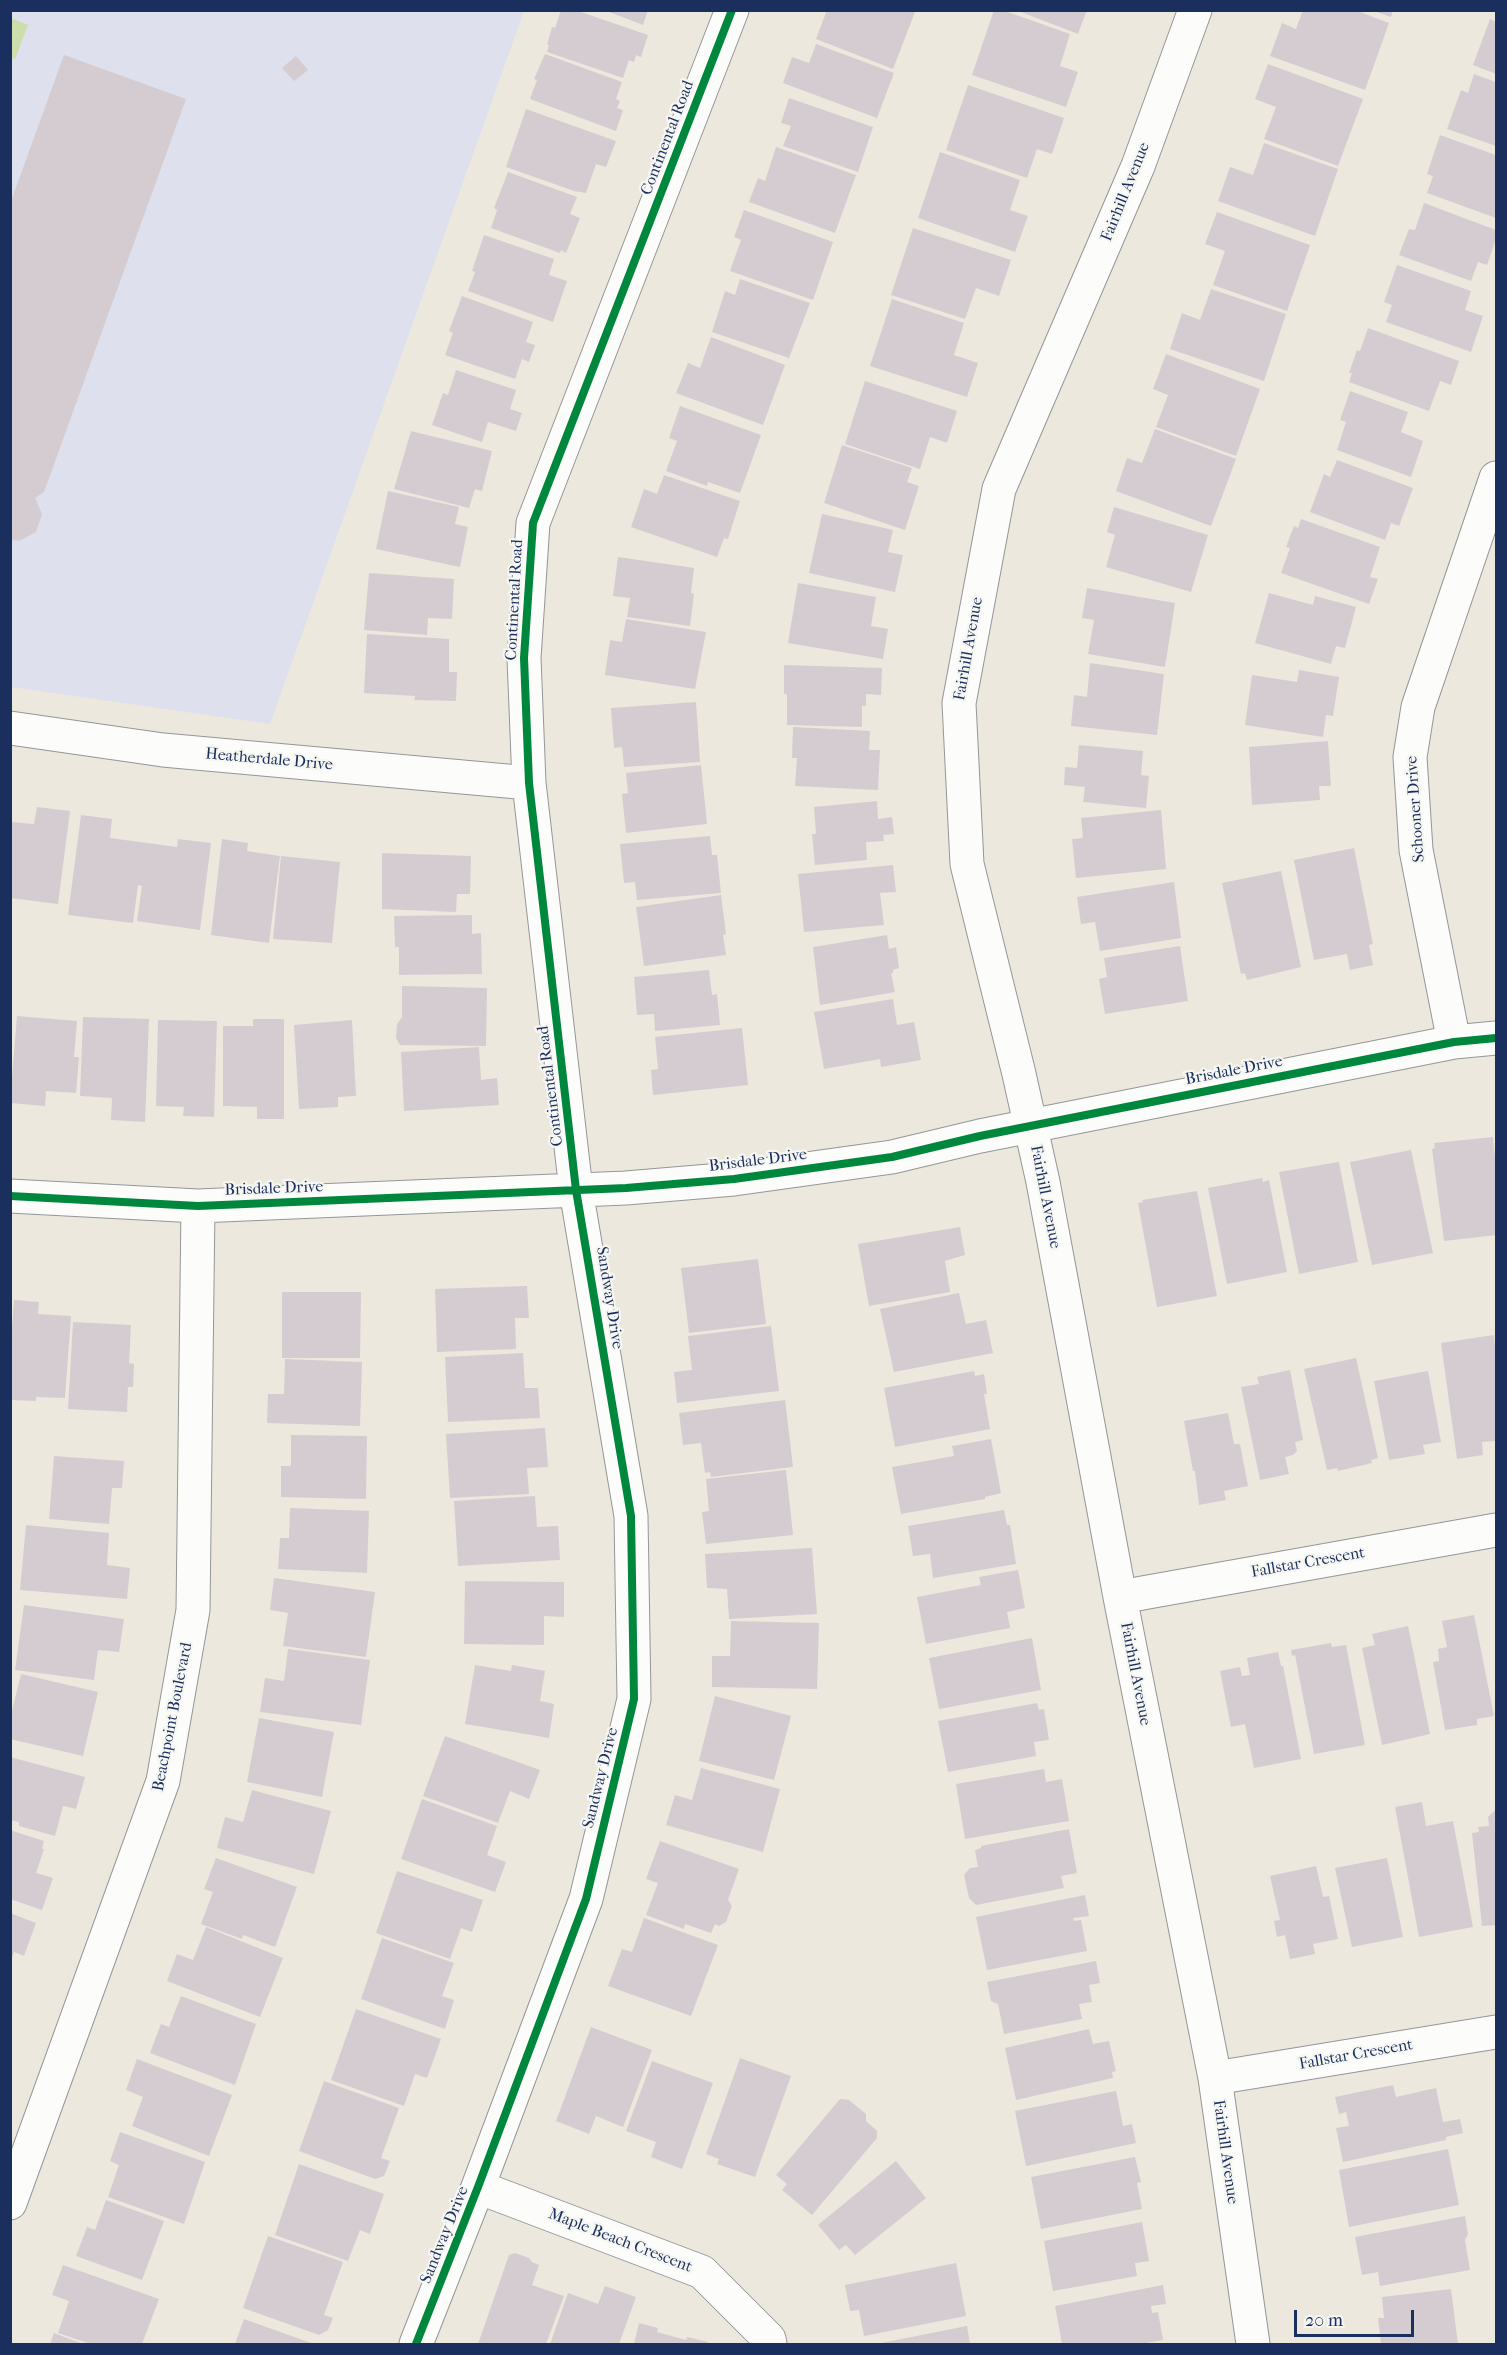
<!DOCTYPE html>
<style>
body{margin:0}
#map{position:relative;width:1507px;height:2355px;overflow:hidden;background:#ece8de;font-family:"IM FELL French Canon",serif}
canvas{display:block}
.frame{position:absolute;inset:0;border:12px solid #1b2f5e;pointer-events:none}
.scale{position:absolute;left:1294px;top:2310px;width:120px;height:27px;box-sizing:border-box;border:3px solid #1b2f5e;border-top:0;padding-left:8px;font-size:18px;line-height:21px;white-space:nowrap;color:#1b2f5e;-webkit-text-stroke:4px #f6f6f2;paint-order:stroke}
</style>
<div id="map">
<canvas width="1507" height="2355"></canvas>
<div class="frame"></div>
<div class="scale">20 m</div>
</div>
<script>
const ctx = document.querySelector('canvas').getContext('2d');
ctx.lineJoin = 'round';
function paint(path, color) {
  ctx.fillStyle = color;
  ctx.fill(path, 'evenodd');
}
function stroke(path, color, width, dash) {
  ctx.strokeStyle = color;
  ctx.lineWidth = width;
  ctx.lineCap = dash ? 'butt' : 'round';
  ctx.setLineDash(dash || []);
  ctx.stroke(path);
}
function drawText(font, color, halo, rows, align = 'center') {
  ctx.font = font + ' "IM FELL French Canon",serif';
  ctx.lineWidth = 4.5;
  ctx.setLineDash([]);
  ctx.textBaseline = 'middle';
  ctx.strokeStyle = halo;
  ctx.fillStyle = color;
  for (const [text, x, y, turn = 0] of rows) {
    ctx.save();
    ctx.translate(x, y);
    ctx.rotate((+turn || 0) * Math.PI / 180);
    ctx.textAlign = isNaN(turn) ? turn : align;
    if (halo) ctx.strokeText(text, 0, 0);
    ctx.fillText(text, 0, 0);
    ctx.restore();
  }
}
paint(new Path2D(`
 M11,11H524L270,724L11,687Z`), '#dee0ed');
paint(new Path2D(`
 M11,18L28,25L15,59L11,58Z`), '#ccdea9');
paint(new Path2D(`
 M561,10H575L648,35L641,57L636,55L634,62L629,60L623,78L547,52L549,45H547L552,27L555,28Z
 M604,10H648L643,25Z
 M827,10H910L915,12L893,69L816,39Z
 M994,10H1002L1070,34L1060,66L1078,72L1066,107L972,75Z
 M1016,10H1087L1078,34Z
 M1303,10H1355L1389,23L1365,90L1270,56L1282,23L1296,29Z
 M1371,10H1393L1391,17Z
 M1490,19L1496,22V74L1473,65Z
 M816,44L894,73L877,118L783,83L792,57L809,63Z
 M545,54L622,82L616,99L620,101L617,108L623,110L616,131L530,99L537,80L534,79Z
 M64,55L186,99L44,492L35,498L42,514L36,532L19,541L10,539V204Z
 M296,56L308,70L294,81L282,68Z
 M1268,64L1363,99L1338,166L1264,139L1276,107L1255,99Z
 M1474,74L1496,82V146L1447,129L1461,90L1468,93Z
 M968,85L1064,118L1052,154L1037,149L1027,178L946,150Z
 M789,98L873,127L858,172L783,146L791,126L781,123Z
 M526,109L616,141L606,167L596,164L586,193L574,191L506,167Z
 M1440,135L1496,155V218L1427,193L1433,176L1427,174Z
 M1264,143L1338,169L1315,236L1218,201L1230,167L1253,175Z
 M776,147L856,175L835,233L749,202L758,178L765,181Z
 M940,152L1020,180L1010,210L1028,216L1015,252L918,218Z
 M508,172L577,197L570,214L580,218L566,253L561,250L560,253L491,228L497,210L494,208Z
 M1424,203L1496,230V239L1487,265L1478,262L1471,281L1399,255L1409,229L1415,230Z
 M744,210L833,242L813,300L730,271L741,240L734,237Z
 M1217,212L1310,245L1287,311L1213,285L1225,251L1205,244Z
 M913,228L1011,260L999,296L976,288L965,319L891,295Z
 M484,235L554,259L549,275L567,281L553,322L468,291L475,272L472,271Z
 M1397,265L1471,291L1465,310L1483,316L1471,352L1386,322L1392,305L1384,302Z
 M740,279L810,303L789,358L712,332L725,291L735,295Z
 M1211,289L1286,314L1264,381L1170,349L1182,313L1200,320Z
 M462,296L533,322L526,342L535,345L529,362L522,359L515,379L445,355L453,333L449,331Z
 M892,299L964,323L954,355L978,363L967,397L870,366Z
 M1368,328L1459,361L1451,385L1440,381L1429,411L1349,382L1352,373H1349L1357,350L1360,351Z
 M711,337L785,365L763,425L676,393L688,363L700,368Z
 M1166,354L1260,389L1236,456L1156,427L1168,395L1153,389Z
 M456,370L516,390L510,409L522,413L516,431L488,422L482,442L432,425L443,393L448,395Z
 M865,381L957,411L947,443L930,437L920,469L845,444Z
 M1350,391L1408,412L1401,432L1423,441L1411,477L1337,450L1346,422L1340,420Z
 M680,406L761,435L740,493L708,482L707,486L666,471L677,441L669,438Z
 M1155,429L1236,459L1211,526L1116,491L1127,458L1142,463Z
 M411,431L492,451L482,491L475,489L469,508L394,489Z
 M842,445L912,468L907,482L919,486L905,530L824,503Z
 M1337,460L1413,488L1399,526L1391,523L1385,540L1310,512L1324,474L1330,477Z
 M664,475L740,501L728,539L724,538L717,557L631,527L644,489L657,494Z
 M388,491L459,507L455,524L468,527L460,567L376,549Z
 M1114,507L1208,535L1191,592L1106,567L1115,535L1107,532Z
 M822,514L893,530L888,552L903,555L895,592L809,573Z
 M1301,519L1380,547L1370,577L1378,579L1369,604L1281,573L1290,548L1286,547L1294,526L1298,528Z
 M618,557L694,568L691,593L694,594L690,626L627,617L630,598L613,596Z
 M369,573L454,579L452,619L428,618L427,635L364,630Z
 M798,583L876,597L871,626L888,629L883,659L788,643Z
 M1087,588L1175,603L1165,667L1088,654L1094,620L1082,618Z
 M1269,593L1313,605L1315,596L1356,607L1345,648L1336,646L1331,664L1255,643Z
 M626,619L706,632L695,689L605,675L610,640L622,642Z
 M367,634L449,639V672H457L456,701L414,700L415,696L364,693Z
 M1090,663L1164,674L1157,735L1071,726L1074,695L1087,697Z
 M784,665L882,668L881,695L866,694V706H862V727L787,725V694H784Z
 M1299,670L1339,677L1333,716L1326,715L1323,737L1245,725L1252,675L1297,682Z
 M696,702L700,762L624,767L622,747L614,748L611,708Z
 M793,727L870,731L869,750H880L878,790L795,786L797,758H792Z
 M1328,741L1331,786H1319L1320,800L1252,805L1249,747Z
 M1079,745L1143,751L1141,775L1149,776L1146,808L1083,802L1085,787L1064,785L1065,767L1077,768Z
 M701,765L707,824L626,833L622,794L628,793L626,773Z
 M877,801L878,819L892,817L894,834L883,835L884,841L866,842L867,860L815,865L812,834H816L814,807Z
 M37,807L70,811L58,904L10,898V822L34,824Z
 M1161,810L1166,869L1076,878L1072,839L1083,838L1081,818Z
 M81,815L112,819L110,838L177,847L178,839L211,843L200,930L137,921L142,886L138,885L133,923L68,915Z
 M710,836L712,855H717L721,893L637,900L635,882L624,883L620,844Z
 M222,839L248,843L247,851L280,856L269,943L211,935Z
 M1354,848L1373,944L1369,945L1373,965L1350,970L1347,954L1314,960L1294,860Z
 M382,853L471,856L470,894H457L456,912L382,909Z
 M281,856L340,862L332,943L273,939Z
 M893,865L896,892L880,893L884,925L804,932L798,874Z
 M1281,871L1301,967L1247,980L1245,973L1241,974L1222,883Z
 M1174,882L1181,938L1100,951L1095,922L1081,924L1077,897Z
 M721,895L726,934L723,935L726,955L644,966L636,907Z
 M472,915V934L481,933L482,974L399,975V947H395L394,916Z
 M887,935L889,949L896,947L899,968L893,970V973H891L895,992L820,1005L813,947Z
 M1180,946L1188,1001L1105,1014L1099,979L1107,977L1104,958Z
 M709,970L712,995L717,994L720,1025L655,1031L654,1014L637,1015L634,977Z
 M402,986L487,988L486,1046L400,1045L396,1038L397,1024L402,1017Z
 M893,999L897,1025L914,1022L921,1060L881,1067L880,1059L824,1069L814,1012Z
 M17,1016L77,1021L74,1057H79L76,1093L46,1091L45,1106L10,1103Z
 M83,1017L149,1019L145,1122L111,1120L112,1098L80,1096Z
 M253,1019H284V1119H257V1107L223,1106V1026H253Z
 M158,1020L217,1021L214,1117L183,1116L184,1107L156,1106Z
 M352,1020L356,1096L338,1097V1107L299,1109L294,1025Z
 M742,1028L748,1085L653,1095L651,1070L658,1069L655,1037Z
 M479,1047L481,1080L497,1078L499,1105L404,1111L401,1052Z
 M1493,1137L1496,1168V1235L1444,1241L1432,1149L1435,1148L1434,1143Z
 M1411,1150L1433,1253L1372,1265L1350,1162Z
 M1339,1162L1358,1262L1299,1274L1279,1172Z
 M1262,1178L1263,1182L1269,1180L1287,1272L1227,1284L1208,1188Z
 M1197,1191L1217,1296L1157,1307L1138,1203L1143,1202L1142,1200Z
 M960,1227L965,1255L945,1261L950,1292L869,1306L858,1244Z
 M758,1259L766,1324L689,1333L681,1268Z
 M527,1286L529,1318H515L516,1349L437,1352L435,1289Z
 M282,1292H361L360,1358H282Z
 M959,1293L966,1324L986,1320L993,1353L894,1372L880,1309Z
 M14,1300L39,1302L38,1314L71,1316L65,1398L36,1397V1401L10,1400V1358Z
 M73,1322L131,1325L129,1363L134,1364L133,1387H128L127,1412L68,1409Z
 M771,1326L779,1391L677,1403L674,1372L692,1370L688,1336Z
 M1494,1335L1496,1357V1441L1482,1442L1483,1455L1457,1459L1441,1343Z
 M523,1353L525,1388H538L540,1418L448,1422L445,1357Z
 M1356,1358L1378,1458L1371,1460L1372,1463L1338,1471L1337,1468L1327,1470L1304,1369Z
 M285,1359L362,1362L360,1426L267,1423L268,1394H284Z
 M1290,1370L1303,1440L1295,1442L1297,1451L1293,1455L1285,1457L1289,1474L1260,1480L1241,1387L1259,1384L1257,1377Z
 M974,1371L975,1376L984,1374L987,1394H984L990,1429L895,1447L884,1388Z
 M1428,1371L1441,1442L1423,1445L1425,1454L1389,1460L1374,1381Z
 M785,1400L793,1467L711,1477L710,1472L705,1473L701,1443L683,1445L679,1413Z
 M1228,1413L1234,1444H1240L1248,1486L1224,1491L1226,1500L1199,1505L1195,1471H1193L1184,1421Z
 M545,1428L548,1467L527,1468L529,1494L450,1498L446,1434Z
 M291,1435L367,1436L366,1499L281,1497V1466H291Z
 M991,1439L1001,1493L985,1497V1499L901,1514L892,1467L954,1456L952,1446Z
 M54,1456L124,1461L122,1488H112L109,1524L49,1519Z
 M786,1470L793,1535L706,1544L702,1512L709,1511L706,1479Z
 M535,1496L537,1527L558,1526L560,1560L458,1566L454,1501Z
 M290,1508L369,1511L367,1573L278,1569L280,1538H289Z
 M1004,1510L1007,1525H1010L1016,1564L933,1578L930,1554L913,1556L908,1526Z
 M26,1525L109,1533L107,1565L130,1568L127,1599L20,1590Z
 M812,1548L817,1614L729,1619L727,1589L707,1588L705,1554Z
 M1018,1570L1025,1608L1007,1612L1010,1628L926,1644L917,1597L981,1585L979,1577Z
 M274,1578L375,1592L366,1657L283,1646L288,1613L270,1610Z
 M465,1581L564,1582V1617L544,1616V1645L464,1644Z
 M24,1605L124,1619L119,1652L98,1650L94,1680L15,1670Z
 M1474,1615L1494,1716L1477,1719V1725L1445,1730L1433,1662L1439,1661L1438,1649L1447,1647L1442,1621Z
 M731,1621L819,1623L817,1689L712,1687V1656H730Z
 M1408,1626L1430,1734L1382,1745L1362,1648L1375,1645L1372,1634Z
 M1032,1638L1041,1690L939,1709L929,1658Z
 M1331,1643L1332,1647L1346,1645L1365,1745L1314,1754L1295,1655L1292,1656L1291,1650Z
 M288,1649L370,1660L361,1725L260,1712L265,1678L284,1681Z
 M1278,1652L1281,1666H1283L1301,1759L1254,1768L1245,1724L1231,1727L1220,1671L1240,1667L1242,1676L1250,1675L1247,1658Z
 M475,1665L511,1671L512,1665L545,1671L540,1701L554,1704L549,1738L465,1724Z
 M21,1674L98,1692L83,1756L10,1739V1719Z
 M715,1696L791,1716L774,1780L699,1761Z
 M1037,1703L1039,1710L1044,1709L1049,1740L1034,1742L1036,1756L948,1772L938,1721Z
 M259,1718L334,1732L322,1797L247,1782Z
 M445,1736L540,1770L529,1799L510,1791L498,1823L423,1796Z
 M10,1757L85,1777L76,1809L63,1806L55,1836L19,1826V1822L10,1820Z
 M701,1768L780,1789L763,1852L666,1825L675,1795L692,1800Z
 M1044,1769L1046,1782L1062,1779L1069,1821L965,1839L956,1784Z
 M252,1790L331,1811L314,1874L217,1848L225,1817L243,1822Z
 M422,1799L497,1826L487,1855L506,1862L495,1892L401,1859Z
 M1422,1802L1426,1826L1453,1821L1473,1927L1419,1937L1395,1807Z
 M1496,1809V1925L1482,1926L1472,1833L1479,1832L1478,1827L1489,1826L1488,1817Z
 M1069,1829L1077,1873L1061,1876L1064,1888L976,1905L969,1898L964,1875L970,1868L978,1867L975,1850L981,1848V1846Z
 M10,1830L44,1841L42,1849H44L36,1873L53,1878L42,1910L10,1899Z
 M660,1841L739,1869L728,1900L732,1906L726,1922L719,1926L715,1924L711,1933L685,1924L684,1929L646,1915L658,1883L646,1879Z
 M216,1858L297,1887L275,1947L243,1935L242,1939L201,1924L213,1892L204,1889Z
 M1387,1858L1403,1937L1352,1947L1335,1868Z
 M1316,1866L1323,1897L1329,1896L1338,1939L1313,1944L1315,1954L1290,1959L1285,1935L1277,1937L1274,1921L1280,1920L1270,1876Z
 M397,1871L483,1900L472,1932L461,1928L450,1959L376,1933Z
 M1085,1895L1089,1916L1073,1918L1074,1921L1081,1920L1087,1951L987,1970L976,1917Z
 M10,1913L36,1923L24,1956L14,1952L11,1961Z
 M644,1918L718,1945L691,2016L608,1986L622,1949L632,1952Z
 M206,1927L283,1958L260,2017L167,1981L177,1954L193,1960Z
 M382,1938L454,1963L442,1996L454,2000L445,2029L361,1999Z
 M1096,1961L1100,1983L1089,1985L1092,2002L1079,2004L1082,2019L1004,2034L998,2004L991,2001L987,1982Z
 M181,1996L256,2024L235,2085L150,2053L161,2024L169,2027Z
 M356,2009L441,2039L427,2078L415,2074L404,2106L331,2080Z
 M591,2027L652,2050L623,2127L596,2116L589,2134L556,2121Z
 M1089,2029L1093,2044L1109,2041L1116,2071L1112,2072L1113,2078L1016,2100L1005,2048Z
 M740,2058L791,2076L755,2177L717,2164L719,2159L706,2154Z
 M137,2059L232,2095L209,2156L132,2126L143,2097L126,2090Z
 M652,2061L713,2083L682,2169L651,2157L656,2142L626,2131Z
 M324,2081L399,2108L381,2158L390,2161L384,2176L375,2179L299,2151Z
 M1393,2085L1396,2097L1436,2088L1443,2122L1460,2119L1463,2133L1446,2137V2140L1343,2162L1336,2128L1349,2126L1346,2112L1339,2114L1335,2097Z
 M1116,2091L1123,2126L1132,2124L1136,2143L1026,2166L1015,2111Z
 M840,2099L849,2100L866,2114V2121L877,2131V2138L812,2215L782,2190L787,2184L776,2175Z
 M120,2132L205,2162L184,2224L108,2197L119,2165L110,2161Z
 M1448,2149L1459,2205L1349,2227L1339,2170Z
 M1135,2157L1141,2182L1137,2183L1142,2209L1041,2229L1031,2177Z
 M896,2161L926,2198L855,2255L846,2245L839,2250L818,2225Z
 M299,2164L384,2194L370,2234L360,2230L348,2261L275,2235Z
 M106,2200L164,2221L142,2280L76,2256L87,2227L95,2230Z
 M1465,2216L1468,2234L1465,2240L1470,2270L1380,2286L1378,2272L1362,2275L1355,2237Z
 M1142,2222L1149,2261L1135,2263L1137,2276L1053,2291L1044,2241Z
 M268,2236L343,2262L324,2315L333,2318L328,2330L319,2335L243,2308Z
 M515,2253L529,2258L532,2262L539,2265L532,2285L564,2296L546,2344H478L509,2255Z
 M956,2263L966,2316L864,2336L859,2310L850,2311L845,2285Z
 M63,2265L159,2299L142,2344H91L58,2333L69,2301L52,2295Z
 M1163,2285L1166,2304L1151,2306L1152,2313L1158,2312L1163,2340L1141,2344H1062L1055,2306Z
 M605,2286L636,2297L619,2344H550L568,2293L598,2304Z
 M1451,2289L1458,2344H1381L1378,2318H1384L1382,2297Z
 M244,2319L314,2344H235Z
 M639,2323L658,2328L657,2332L686,2340L687,2337L708,2342V2344H634Z
 M967,2326L970,2344H881V2343Z
 M54,2333L83,2344H50Z`), '#d5ccd1');
const minor = new Path2D(`
 M1195,10L1138,166L999,489L959,703L967,864L1019,1074L1043,1182L1120,1597L1215,2078L1253,2344
 M10,728L163,750L529,783
 M1454,1042L1416,850L1410,757L1418,707L1496,478
 M10,1196L198,1206L626,1188L734,1179L892,1157L980,1136L1454,1042L1496,1038
 M1120,1597L1496,1530
 M1215,2078L1496,2032
 M478,2187L702,2272L769,2339L770,2344
 M10,2203L163,1781L193,1610L198,1206
 M416,2344L478,2187L586,1899L634,1699L631,1516L576,1190L529,783L524,658L533,523L732,10`);
stroke(minor, '#949698', 35);
stroke(minor, '#fcfcfa', 33);
stroke(new Path2D(`
 M10,1196L198,1206L626,1188L734,1179L892,1157L980,1136L1454,1042L1496,1038
 M416,2344L478,2187L586,1899L634,1699L631,1516L576,1190L529,783L524,658L533,523L732,10`), '#00873e', 8);
drawText('16px', '#1b2f5e', '#f6f6f2', [
 ["Continental Road",668,138,-69],
 ["Fairhill Avenue",1126,192,-68],
 ["Continental Road",515,600,-87],
 ["Fairhill Avenue",969,649,-80],
 ["Heatherdale Drive",269,760,5],
 ["Schooner Drive",1416,809,-94],
 ["Brisdale Drive",1234,1071,-11],
 ["Continental Road",551,1086,-97],
 ["Brisdale Drive",758,1161,-7],
 ["Brisdale Drive",274,1189,-2],
 ["Fairhill Avenue",1045,1197,79],
 ["Sandway Drive",609,1298,81],
 ["Fallstar Crescent",1308,1563,-10],
 ["Fairhill Avenue",1135,1674,79],
 ["Beachpoint Boulevard",173,1717,-79],
 ["Sandway Drive",601,1778,-76],
 ["Fallstar Crescent",1356,2055,-10],
 ["Fairhill Avenue",1225,2152,82],
 ["Sandway Drive",445,2235,-68],
 ["Maple Beach Crescent",620,2241,21]
]);
</script>
